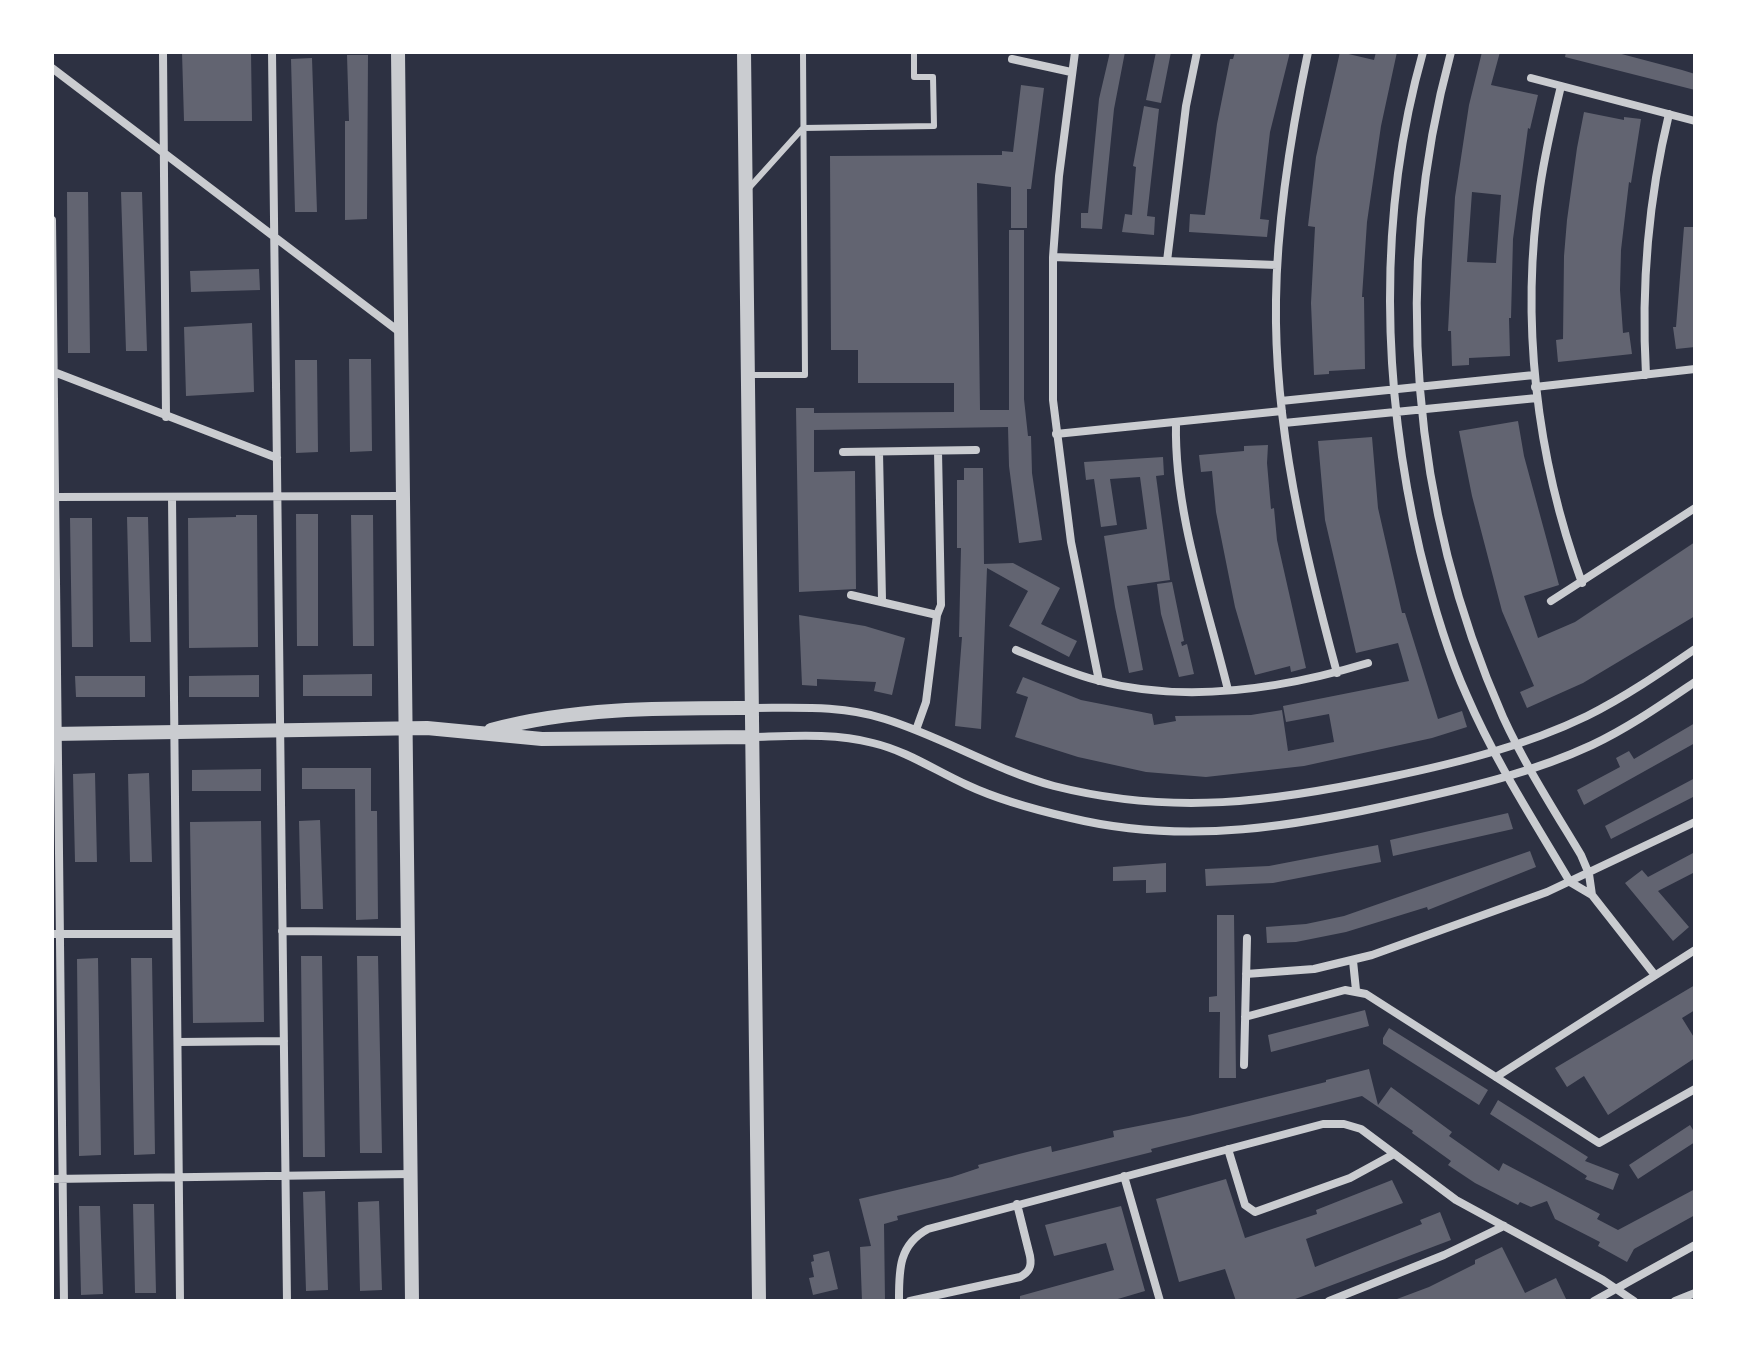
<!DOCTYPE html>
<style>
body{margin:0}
#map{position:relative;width:1747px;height:1353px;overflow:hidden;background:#2d3142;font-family:"Roboto Condensed",sans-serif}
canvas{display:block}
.frame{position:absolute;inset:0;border:54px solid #fff;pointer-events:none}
</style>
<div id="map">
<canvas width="1747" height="1353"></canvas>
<div class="frame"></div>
</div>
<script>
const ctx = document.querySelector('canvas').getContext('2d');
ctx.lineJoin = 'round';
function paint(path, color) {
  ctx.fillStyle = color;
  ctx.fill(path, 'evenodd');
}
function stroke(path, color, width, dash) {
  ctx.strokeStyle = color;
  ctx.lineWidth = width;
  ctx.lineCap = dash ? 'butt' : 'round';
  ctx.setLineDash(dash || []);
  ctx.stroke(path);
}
paint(new Path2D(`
 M182,52H251L252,121H184Z
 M1110,52H1125L1114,109L1102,229L1081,228V213H1088L1099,99Z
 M1156,52H1171L1161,103L1146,100Z
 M1235,52H1290L1270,132L1260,219L1269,220L1267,237L1189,232L1190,214L1205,215L1217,124L1230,59H1233Z
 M1340,52L1374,60L1376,52H1397L1381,126L1367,222L1362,297H1364L1365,369L1329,371V374L1314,375L1311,303L1315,227L1308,226L1316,157Z
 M1482,52H1500L1491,85L1538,95L1530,129L1528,128L1513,239L1511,318H1509L1510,356L1469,358V365L1452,366L1451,331H1448L1455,197L1469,105ZM1472,192L1501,195L1496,263L1467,262Z
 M1566,52H1614L1682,70L1695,74V90L1565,57Z
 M347,55H368L367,219L345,220V121H349Z
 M312,58L317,212H295L291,59Z
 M1021,85L1044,88L1031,189H1027V228H1011V187L977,183L980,410H1009V230H1024V399L1028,436H1031L1032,473L1042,540L1019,543L1009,466L1008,427L814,430V472L855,471L856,589L799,592L796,408H814V413L954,412V383H858V350H831L830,156L1002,155V151L1013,152Z
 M1144,106L1159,109L1147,216L1155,217L1154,235L1122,232L1125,214L1132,215L1136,167L1133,166Z
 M1584,112L1624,120V117L1641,119L1631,183L1629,182L1621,250L1620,290L1623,333L1629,332L1632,354L1558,362L1556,340L1563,339L1564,256L1567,220L1577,148Z
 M67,192H88L90,353H68Z
 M121,192H142L147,351H126Z
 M1684,227H1695V347L1676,349L1673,327H1676Z
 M259,269L260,290L191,292L190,271Z
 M252,323L254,392L186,396L184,327Z
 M349,359H371L372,451L350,452Z
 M295,360H317L318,452L296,453Z
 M1518,421L1524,456L1559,585L1524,596L1538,638L1575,622L1695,542V616L1583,683L1527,708L1520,692L1534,686L1502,611L1472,496L1459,431Z
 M1372,437L1378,508L1402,613H1405L1438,719L1462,711L1467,727L1432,738L1304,766L1206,777L1146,772L1078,757L1015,737L1028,697L1016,693L1023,677L1081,700L1152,714L1154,725L1176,721L1175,716L1251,715L1282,710L1288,751L1334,742L1329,714L1286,722L1283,706L1409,681L1398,643L1356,653L1325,520L1318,441Z
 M1268,445L1267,463L1271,509L1274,508L1277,540L1306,668L1291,672L1290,666L1255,675L1235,607L1216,512L1212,471L1201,472L1199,455L1244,451V446Z
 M1163,457L1164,475L1156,476L1170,580L1127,586L1143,670L1129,673L1115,607L1104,536L1147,529L1140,477L1110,479L1117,525L1101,527L1094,479L1086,480L1084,462Z
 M964,468H983L984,564L1013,563L1060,588L1041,624L1077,641L1069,657L1009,626L1028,591L987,568L981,729L955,726L962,637H959L961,548H957V480H964Z
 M296,514H318V646H297Z
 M236,515H257L258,647L189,648L188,518L236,517Z
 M351,515H373L374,646H353Z
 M127,517H148L151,642H130Z
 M70,518H92L93,647H72Z
 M1172,582L1184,641L1181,642L1182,646L1187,644L1194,674L1179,677L1161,614L1157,584Z
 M799,615L865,626L905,638L892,695L874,691L876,682L817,679V686L802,685Z
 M372,674V696H303V675Z
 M259,675V697H189V676Z
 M75,676H145V697H76Z
 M1695,723V743L1584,805L1577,790L1620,767L1616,758L1629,751L1634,759Z
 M302,768H371V811H377L378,919L356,920L355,789H302Z
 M261,769V791H192V770Z
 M95,773L97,862H75L73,774Z
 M149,773L152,862H130L128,774Z
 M1695,778V796L1611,839L1605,826Z
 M1508,813L1513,829L1393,856L1390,840Z
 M320,820L323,909H301L299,821Z
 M261,821L264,1022L193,1023L190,822Z
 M1378,845L1381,862L1273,883L1206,886L1205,869L1269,866Z
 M1530,851L1536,867L1428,910L1427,907L1346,932L1296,942L1267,943L1266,927L1306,924L1344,916Z
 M1695,852V872L1658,891L1689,927L1673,941L1625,883L1642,870L1648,877Z
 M1166,863V892L1146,893V880L1113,881V867Z
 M1217,915H1234L1236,1078H1219L1220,1012H1209V997L1217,996Z
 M301,956H322L325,1157H303Z
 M357,956H378L382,1153H360Z
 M98,958L101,1155L79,1156L77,959Z
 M131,958H152L155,1154L134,1155Z
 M1695,985V1010L1682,1018L1695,1039V1058L1608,1115L1584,1076L1567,1087L1555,1068Z
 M1365,1010L1369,1026L1271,1052L1268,1035Z
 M1389,1028L1488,1090L1479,1105L1383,1044V1038Z
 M1369,1069L1378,1105L1391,1087L1452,1132L1449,1136L1499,1171L1503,1163L1600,1214L1597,1219L1618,1230L1695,1189V1215L1634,1249L1627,1262L1598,1246L1600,1242L1555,1219L1547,1201L1531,1207L1520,1202L1518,1205L1475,1183L1448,1165L1451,1161L1412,1133L1413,1131L1362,1096L1151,1149L1152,1152L897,1216L898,1220L884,1224L885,1301H862L860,1247L871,1246L859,1199L952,1177L979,1168L978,1165L1019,1154L1051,1146L1052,1152L1114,1137L1113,1131L1189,1116L1326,1082V1080Z
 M1498,1100L1588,1157L1585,1161L1619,1174L1613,1190L1585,1179L1587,1176L1490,1114Z
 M1690,1125L1695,1133V1142L1638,1179L1629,1165Z
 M1226,1179L1245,1238L1317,1214L1316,1210L1392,1180L1403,1203L1306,1239L1315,1267L1422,1224L1420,1220L1440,1212L1451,1240L1290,1301H1236L1225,1269L1179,1282L1156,1199Z
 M325,1191L328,1290L306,1291L303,1192Z
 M379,1201L382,1290L360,1291L358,1202Z
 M133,1204H154L156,1293H135Z
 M79,1206H100L103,1294L81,1295Z
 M1121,1206L1145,1291L1111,1301H1020V1296L1114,1270L1106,1243L1054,1256L1045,1225Z
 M1502,1247L1525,1293L1556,1278L1567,1301H1397V1299L1429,1287L1475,1264V1260Z
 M829,1251L838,1289L813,1295L809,1278L814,1277L811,1262L814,1261L813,1255Z`), '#626471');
stroke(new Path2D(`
 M749,188L803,128L934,126L933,77H914V52
 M749,375H805L803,52`), '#caccd0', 6);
stroke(new Path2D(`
 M163,52L166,417
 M272,52L287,1301
 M1075,52L1059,176L1053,257V400L1071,542L1099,681
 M1308,52C1291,133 1277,217 1276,300C1274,427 1304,551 1337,673
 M1423,52C1377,214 1382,388 1420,551C1432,600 1446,650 1467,696C1495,761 1534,821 1570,882L1592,895
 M1451,52C1391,273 1411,508 1503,717C1525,765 1554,810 1581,855L1589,874L1592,895L1654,974
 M1012,59L1071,72
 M52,68L401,333
 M1531,78L1695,121
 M1561,86C1553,119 1545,153 1540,187C1520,320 1536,457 1582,583
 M52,220L64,1301
 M1053,257L1277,265
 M1167,261L1186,106L1197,52
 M54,372L277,458
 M1646,375C1641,286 1648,200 1669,114
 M1535,387L1695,369
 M1281,401L1534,375
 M1176,423C1174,513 1207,604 1228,690
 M1284,423L1537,398
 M1056,434L1282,411
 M843,452L976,450
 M879,452L882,600
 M55,497L403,496
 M172,497L180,1301
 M851,595L937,615
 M1551,601L1695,508
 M1016,650C1042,661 1069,673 1096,680C1184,704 1282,689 1368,663
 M752,708C797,708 842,705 885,719C943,737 995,770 1054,786C1173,816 1272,802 1390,777C1457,763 1525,746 1587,716C1625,697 1660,673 1695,649
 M916,730L926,702L937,615L941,605L938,451
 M753,737C793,736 834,733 873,743C907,751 936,771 967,785C999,800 1036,810 1071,818C1187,846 1299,826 1412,800C1474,786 1534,772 1592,745C1628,728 1661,705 1695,682
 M282,931L408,932
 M52,934H176
 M1353,961L1356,990
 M1246,974L1314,969L1372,955L1547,892L1695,822
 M1245,1017L1345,990L1366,994L1599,1143L1695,1089
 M178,1042L284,1041
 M1244,1065L1247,938
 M1496,1077L1695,950
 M1228,1149L1245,1205L1255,1212L1350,1178L1394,1154
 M1124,1176L1160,1301
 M52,1179L411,1174
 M899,1301C899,1271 898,1245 928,1229L1323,1124H1344L1361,1129L1456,1200L1603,1280L1634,1301
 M910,1301L1020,1277C1029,1272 1032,1267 1030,1256L1017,1204
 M1329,1301L1444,1255L1504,1226
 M1594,1301L1695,1245
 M1675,1301L1695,1293`), '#caccd0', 8);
stroke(new Path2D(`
 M398,52L412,1301
 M744,52L759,1301
 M491,730C575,707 665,708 752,708
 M52,734L427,728L542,739L753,737`), '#caccd0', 14);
</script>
